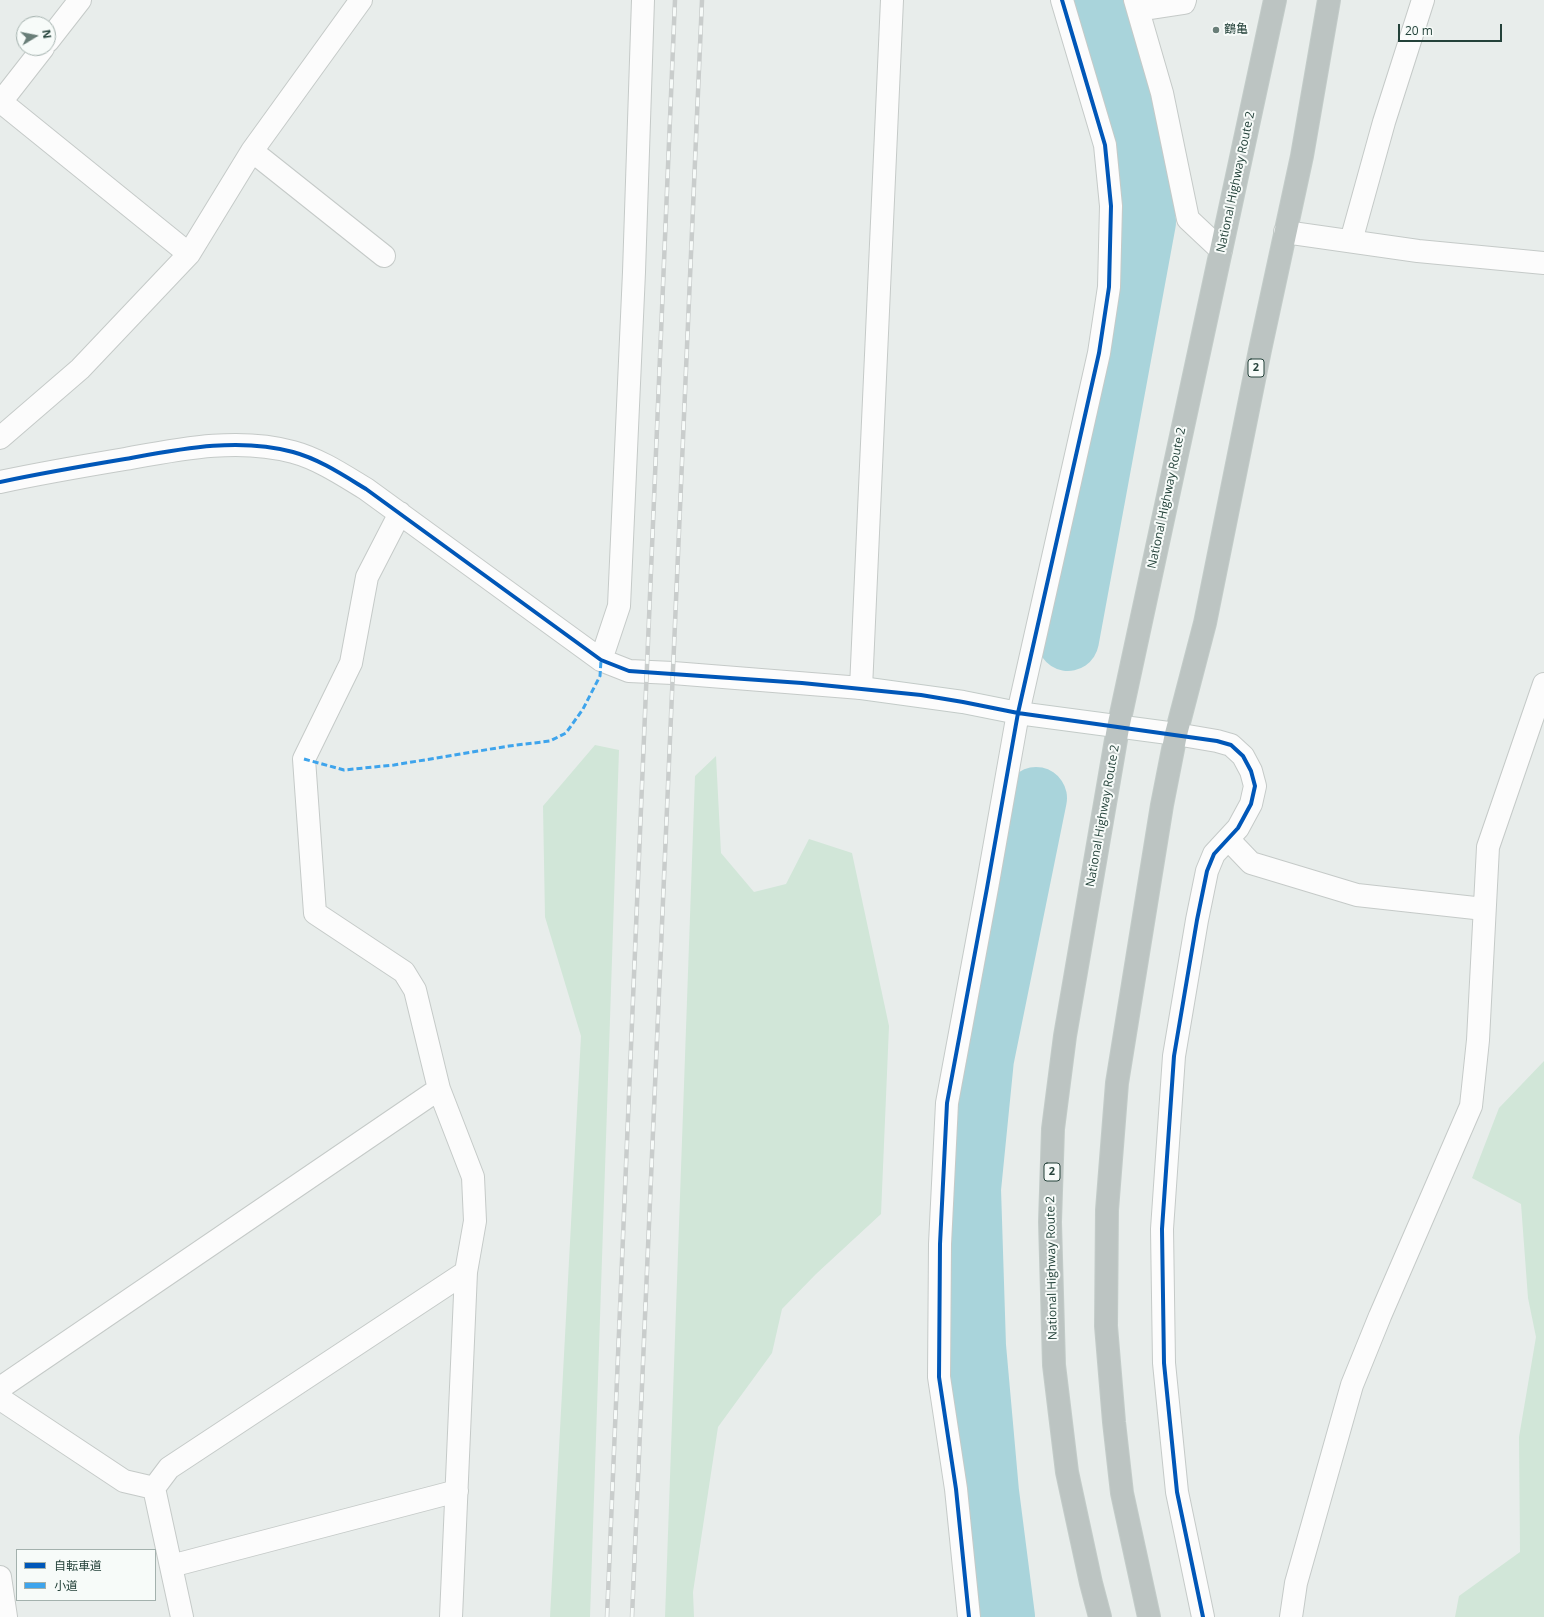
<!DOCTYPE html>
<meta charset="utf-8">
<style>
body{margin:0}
#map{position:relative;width:1544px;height:1617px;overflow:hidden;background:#e8edeb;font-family:"Open Sans","Noto Sans JP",sans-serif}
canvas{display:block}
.legend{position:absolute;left:16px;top:1549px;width:140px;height:52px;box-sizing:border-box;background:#f7fbf9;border:1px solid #a3b1ad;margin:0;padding:5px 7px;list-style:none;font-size:12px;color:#24423a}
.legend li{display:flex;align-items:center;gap:8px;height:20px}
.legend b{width:20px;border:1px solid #a3b1ad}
.north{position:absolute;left:16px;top:16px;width:40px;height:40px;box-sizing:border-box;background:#f7fbf9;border:1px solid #a3b1ad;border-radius:50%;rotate:80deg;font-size:11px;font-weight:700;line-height:16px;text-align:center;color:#24423a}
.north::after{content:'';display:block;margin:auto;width:14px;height:18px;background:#697e78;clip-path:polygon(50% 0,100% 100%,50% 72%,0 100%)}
.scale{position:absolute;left:1398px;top:24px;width:104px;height:18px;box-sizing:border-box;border:2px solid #24423a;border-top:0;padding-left:5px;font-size:12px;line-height:14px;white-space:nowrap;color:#24423a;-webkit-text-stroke:3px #f7fbf9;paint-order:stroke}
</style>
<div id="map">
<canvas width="1544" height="1617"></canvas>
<ul class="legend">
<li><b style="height:5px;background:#0057b8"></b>自転車道</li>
<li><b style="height:5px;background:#3ea4ec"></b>小道</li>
</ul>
<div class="north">N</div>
<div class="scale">20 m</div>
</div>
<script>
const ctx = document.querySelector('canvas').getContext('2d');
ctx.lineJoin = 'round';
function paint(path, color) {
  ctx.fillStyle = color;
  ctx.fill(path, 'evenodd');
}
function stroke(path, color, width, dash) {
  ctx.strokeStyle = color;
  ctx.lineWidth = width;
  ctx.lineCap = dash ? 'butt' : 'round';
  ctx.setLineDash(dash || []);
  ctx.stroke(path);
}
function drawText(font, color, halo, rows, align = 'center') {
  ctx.font = font + ' "Open Sans","Noto Sans JP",sans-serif';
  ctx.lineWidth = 4;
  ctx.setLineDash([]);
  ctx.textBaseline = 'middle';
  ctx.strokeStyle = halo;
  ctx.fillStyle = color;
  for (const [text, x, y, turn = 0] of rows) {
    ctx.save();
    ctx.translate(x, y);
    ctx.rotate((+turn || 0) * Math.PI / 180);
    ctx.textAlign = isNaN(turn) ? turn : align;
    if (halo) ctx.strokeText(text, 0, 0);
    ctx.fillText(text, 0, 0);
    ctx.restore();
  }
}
paint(new Path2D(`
 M595,745L619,750L590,1617H550L581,1036L545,917L543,806Z
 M716,756L721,853L754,892L786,884L809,839L852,853L889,1026L881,1214L816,1274L782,1309L772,1353L718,1427L693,1592L694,1617H665L695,776Z
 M1544,1061V1617H1455L1459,1596L1520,1552L1519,1437L1536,1337L1528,1298L1521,1204L1472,1178L1499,1108Z`), '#d1e6d8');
stroke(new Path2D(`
 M1068,640L1145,222L1132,107L1099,0
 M1004,1617L988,1492L975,1346L970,1189L983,1059L1036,798`), '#a9d4db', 62);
const street = new Path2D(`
 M1135,0L1162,93L1188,219L1221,250
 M1138,10L1184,3L1185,0
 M48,41L80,0
 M0,101L189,254
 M0,103L43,48
 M252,151L384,256
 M1285,232L1418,251L1544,263
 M1351,241L1384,122L1423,0
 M0,438L80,369L189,254L252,151L361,0
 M0,482C42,473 83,466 125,459C180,449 238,437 293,452C319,459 343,475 366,489L601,660L629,671L673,673L861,688L892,0
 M400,513L367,577L351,663L304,759L315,913L404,972L415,990L439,1089L473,1177L475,1221L466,1272L451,1617
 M601,660L619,606L634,272L643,0
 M1176,734L1217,741L1231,745L1243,756L1251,771L1255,786L1251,804L1238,828L1214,854L1207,871L1197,920L1174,1056L1162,1229L1164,1363L1177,1492L1203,1617
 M1228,839L1251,863L1357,895L1484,909
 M0,1388L439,1089
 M0,1401L5,1402L124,1481L154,1488
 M171,1566L457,1491
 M0,1577L6,1617
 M182,1617L154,1488L169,1468L466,1272
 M969,1617L956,1489L939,1377L940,1244L947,1103L987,888L1018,713L1099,353L1109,287L1111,206L1105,145L1062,0
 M1291,1617L1296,1583L1352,1385L1380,1316L1471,1106L1478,1040L1488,847L1544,684`);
const secondary = new Path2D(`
 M861,688L963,702L1018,713L1176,734`);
const highway = new Path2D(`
 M1100,1617L1091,1583L1067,1472L1054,1365L1050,1222L1053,1129L1065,1036L1118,728L1275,0
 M1149,1617L1122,1493L1114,1422L1106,1326L1107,1210L1117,1083L1162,805L1176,734L1205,623L1260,350L1302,156L1329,0`);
stroke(street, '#c5cac8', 24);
stroke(secondary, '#c3cbc8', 24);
stroke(highway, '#c3ccc9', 24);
stroke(street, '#fcfcfc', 22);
stroke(secondary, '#fcfcfc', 22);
stroke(highway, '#bcc4c2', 22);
const rail = new Path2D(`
 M607,1617L675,0
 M632,1617L702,0`);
stroke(rail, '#c9cdcc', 4.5);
stroke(rail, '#f7fbf9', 3, [9]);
stroke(new Path2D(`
 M304,759L344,770L394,765L509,746L550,741L566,733L583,709L600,676L601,660`), '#3ea4ec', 3, [6, 3]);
stroke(new Path2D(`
 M0,482C42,473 83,466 125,459C180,449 238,437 293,452C319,459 343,475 366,489L601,660L629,671L802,683L921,695L963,702L1018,713L1217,741L1231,745L1243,756L1251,771L1255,786L1251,804L1238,828L1214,854L1207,871L1197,920L1174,1056L1162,1229L1164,1363L1177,1492L1203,1617
 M969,1617L956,1489L939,1377L940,1244L947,1103L987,888L1018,713L1099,353L1109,287L1111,206L1105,145L1062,0`), '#0057b8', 4);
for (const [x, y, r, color] of [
 [1216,30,4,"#697e78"]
]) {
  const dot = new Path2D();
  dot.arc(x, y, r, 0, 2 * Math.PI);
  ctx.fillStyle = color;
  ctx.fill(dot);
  stroke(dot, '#f7fbf9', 1.5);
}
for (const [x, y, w] of [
 [1256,368,16],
 [1052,1172,16]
]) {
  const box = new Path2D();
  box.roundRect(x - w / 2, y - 9, w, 18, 3);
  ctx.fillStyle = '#f7fbf9';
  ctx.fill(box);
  stroke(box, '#24423a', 1);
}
drawText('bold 11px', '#24423a', null, [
 ["2",1256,368],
 ["2",1052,1172]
]);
drawText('12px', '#24423a', '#f7fbf9', [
 ["鶴亀",1224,30]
], 'left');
drawText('12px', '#24423a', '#f7fbf9', [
 ["National Highway Route 2",1236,182,-78],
 ["National Highway Route 2",1167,498,-78],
 ["National Highway Route 2",1103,816,-80],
 ["National Highway Route 2",1052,1268,-91]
]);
</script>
